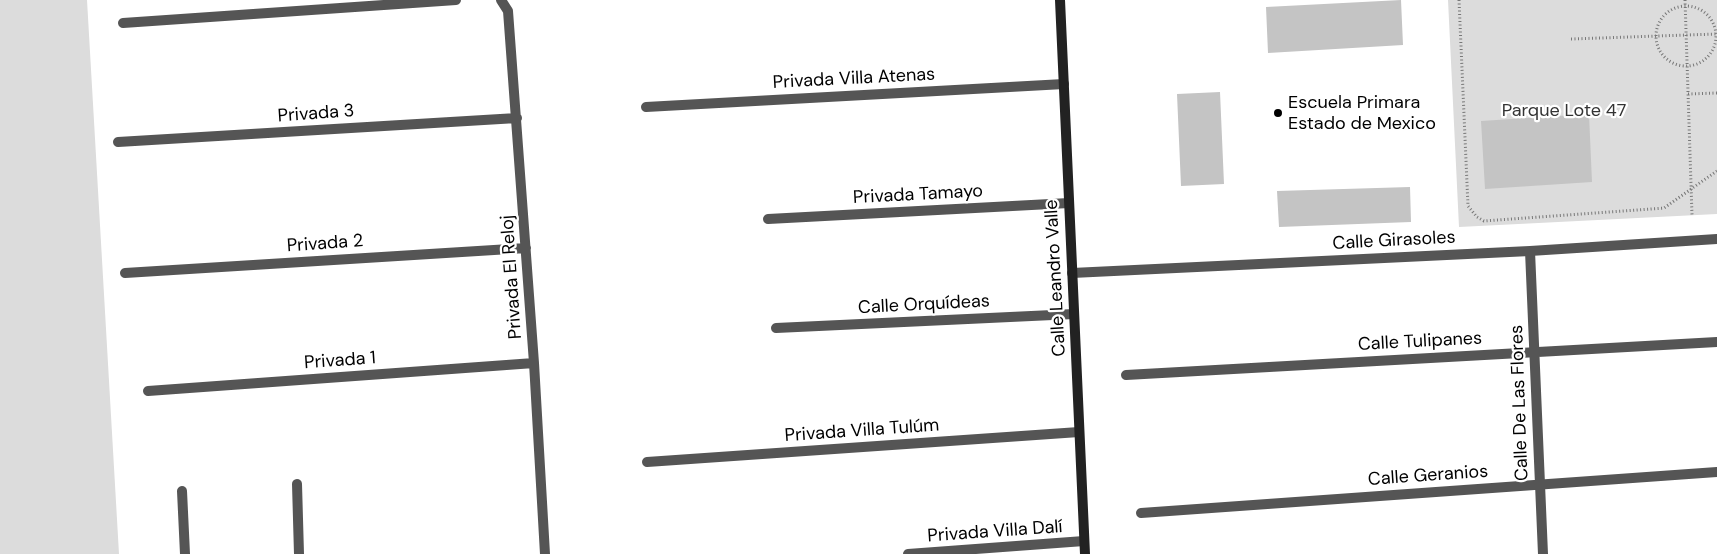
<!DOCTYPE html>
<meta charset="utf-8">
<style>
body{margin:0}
canvas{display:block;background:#fff}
</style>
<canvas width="1717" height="554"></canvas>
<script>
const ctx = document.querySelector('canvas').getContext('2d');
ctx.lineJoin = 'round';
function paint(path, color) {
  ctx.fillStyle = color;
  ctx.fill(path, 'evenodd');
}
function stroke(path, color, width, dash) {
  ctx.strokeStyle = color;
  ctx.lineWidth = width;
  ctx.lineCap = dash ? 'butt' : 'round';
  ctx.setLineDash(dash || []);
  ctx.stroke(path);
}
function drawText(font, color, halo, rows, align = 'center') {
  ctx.font = font + ' "DM Sans",sans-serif';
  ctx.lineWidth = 4.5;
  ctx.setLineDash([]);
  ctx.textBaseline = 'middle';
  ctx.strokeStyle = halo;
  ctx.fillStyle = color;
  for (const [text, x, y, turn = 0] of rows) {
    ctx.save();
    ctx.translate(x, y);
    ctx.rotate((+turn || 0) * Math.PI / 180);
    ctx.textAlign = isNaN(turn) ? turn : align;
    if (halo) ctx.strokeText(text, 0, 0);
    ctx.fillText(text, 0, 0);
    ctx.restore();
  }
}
paint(new Path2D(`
 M0,0H87L119,554H0Z
 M1448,0H1717V214L1459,227Z`), '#dcdcdc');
paint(new Path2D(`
 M1401,0L1403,45L1268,53L1266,7Z
 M1220,92L1224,184L1181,186L1177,94Z
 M1589,114L1592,182L1485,189L1481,121Z
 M1410,187L1411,222L1279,227L1277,191Z`), '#c4c4c4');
stroke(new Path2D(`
 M1459,0L1468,206L1477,217L1484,221L1664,208L1717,171
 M1685,0L1692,215
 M1656 36a30 30 0 1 1 60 0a30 30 0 1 1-60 0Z
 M1571,39L1716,34
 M1688,94L1717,93`), '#777', 3, [1, 2.5]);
stroke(new Path2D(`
 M501,0L508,11L534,363L545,554
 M123,23L456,0
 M646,107L1064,84
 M118,142L517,118
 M768,219L1069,203
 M1530,251L1543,554
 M125,273L526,248
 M1072,273L1530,251L1717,239
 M776,328L1074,314
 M1126,375L1717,342
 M148,391L534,363
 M647,462L1079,432
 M297,484L299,554
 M182,491L185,554
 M1141,513L1717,472
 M908,554L1084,541`), '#555', 10);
stroke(new Path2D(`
 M1060,0L1085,554`), '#222', 10);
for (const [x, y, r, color] of [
 [1278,113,5,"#000"]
]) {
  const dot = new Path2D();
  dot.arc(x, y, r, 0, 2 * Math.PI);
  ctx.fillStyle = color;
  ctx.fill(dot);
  stroke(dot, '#fff', 2);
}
drawText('18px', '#000', '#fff', [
 ["Privada Villa Atenas",854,79,-3],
 ["Privada 3",316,114,-4],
 ["Privada Tamayo",918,195,-3],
 ["Calle Girasoles",1394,241,-3],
 ["Privada 2",325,244,-4],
 ["Privada El Reloj",512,277,-94],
 ["Calle Leandro Valle",1056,278,-93],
 ["Calle Orquídeas",924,305,-3],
 ["Calle Tulipanes",1420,342,-3],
 ["Privada 1",340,361,-4],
 ["Calle De Las Flores",1520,403,-92],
 ["Privada Villa Tulúm",862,431,-4],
 ["Calle Geranios",1428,476,-4],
 ["Privada Villa Dalí",995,532,-4]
]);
drawText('18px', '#000', '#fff', [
 ["Escuela Primara",1288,103],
 ["Estado de Mexico",1288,124]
], 'left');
drawText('18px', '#333', '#fff', [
 ["Parque Lote 47",1564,111]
]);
</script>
